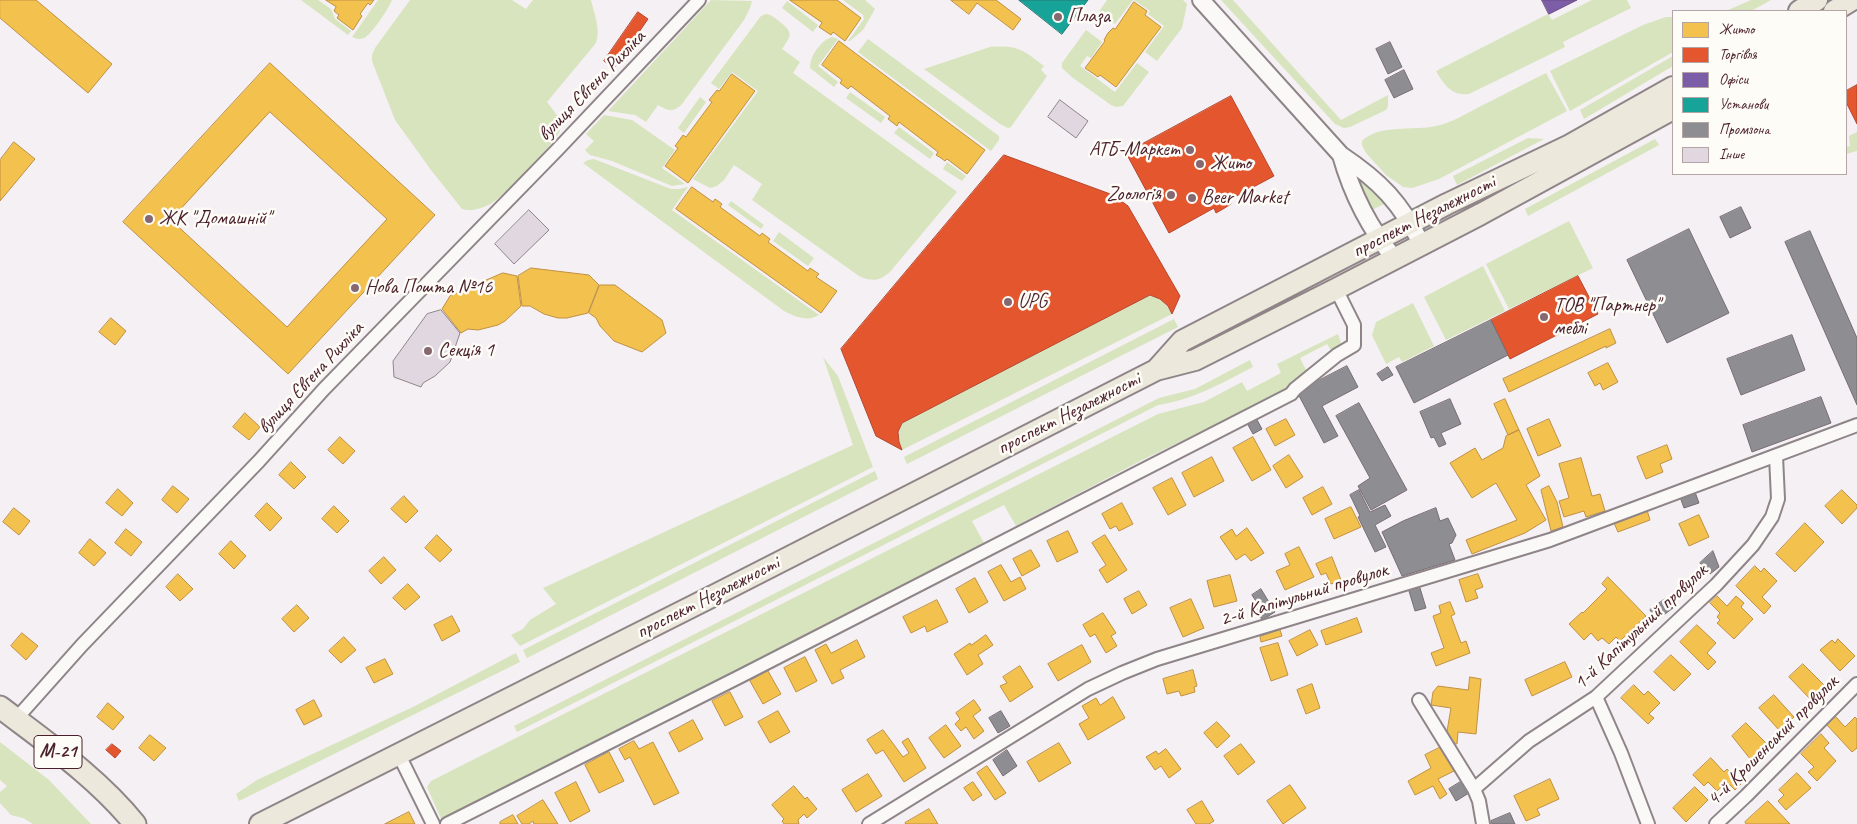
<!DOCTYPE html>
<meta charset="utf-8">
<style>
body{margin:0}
#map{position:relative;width:1857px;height:824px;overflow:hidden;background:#f5f0f3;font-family:Caveat,sans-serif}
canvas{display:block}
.legend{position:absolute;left:1672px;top:10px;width:175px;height:165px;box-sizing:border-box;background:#fdfcf7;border:1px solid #b5a4a5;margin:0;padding:6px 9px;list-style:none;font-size:15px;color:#4a1f2b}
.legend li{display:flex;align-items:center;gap:10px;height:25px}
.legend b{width:25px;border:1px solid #b5a4a5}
</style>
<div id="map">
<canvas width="1857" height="824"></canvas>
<ul class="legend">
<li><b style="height:14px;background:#f2c14e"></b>Житло</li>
<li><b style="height:14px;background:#e4572e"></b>Торгівля</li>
<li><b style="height:14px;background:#7b5ea7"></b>Офіси</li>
<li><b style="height:14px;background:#17a398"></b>Установи</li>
<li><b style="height:14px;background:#8d8d92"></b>Промзона</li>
<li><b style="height:14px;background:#e0d7e1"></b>Інше</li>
</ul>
</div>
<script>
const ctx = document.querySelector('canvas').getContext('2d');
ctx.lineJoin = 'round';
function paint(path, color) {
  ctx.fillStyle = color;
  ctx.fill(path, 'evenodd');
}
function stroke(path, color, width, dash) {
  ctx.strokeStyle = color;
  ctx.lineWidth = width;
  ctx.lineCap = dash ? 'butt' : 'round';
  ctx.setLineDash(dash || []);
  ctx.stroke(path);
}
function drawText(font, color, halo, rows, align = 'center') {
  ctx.font = font + ' Caveat,sans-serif';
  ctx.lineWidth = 5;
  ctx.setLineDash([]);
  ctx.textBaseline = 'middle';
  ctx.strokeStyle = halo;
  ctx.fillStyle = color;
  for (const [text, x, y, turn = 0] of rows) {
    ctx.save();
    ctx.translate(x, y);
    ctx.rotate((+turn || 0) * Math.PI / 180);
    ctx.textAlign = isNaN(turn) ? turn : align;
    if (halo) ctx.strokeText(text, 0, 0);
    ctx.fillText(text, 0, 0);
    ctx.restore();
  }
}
paint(new Path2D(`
 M301,0H318L331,9L335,19L351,31L348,35Z
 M378,0H392C389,8 372,34 364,38C360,40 357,39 352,37Z
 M410,0H512L526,9L533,0H591C594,14 601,29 596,43L547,102C553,110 562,119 560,130C557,142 504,196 492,203C483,208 472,212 462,209L431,170L395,120L372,61V55L375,48Z
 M711,0L752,1L750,8L744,20L682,104C673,113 668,111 658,105L646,122L635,115L608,111Z
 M843,0H865L875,9L863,30L850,41H848L864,19L863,15Z
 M1107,0H1133L1115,24L1098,13Z
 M1134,0H1183L1187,4L1182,28L1157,61L1145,52L1164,26L1148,14L1150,11Z
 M1221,0H1233L1341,120L1388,95V106L1386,110L1350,127L1344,128L1335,124Z
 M1592,0H1627L1631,8L1563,42L1565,47L1469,94C1452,96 1444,85 1436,71L1548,14L1552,20Z
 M1751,0H1771L1751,11H1726Z
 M787,1L818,25L813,32L782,8Z
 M766,14C772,15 775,18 780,22C794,33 791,36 782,49L800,62L793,73L956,191L957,192L889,273C878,281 872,282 859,276L752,200L762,184L734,165L724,180L717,186L710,188L693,179L758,91L732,72L719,89L711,83L761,16Z
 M1666,17H1673V52L1570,111L1550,71L1643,25Z
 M1086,30L1102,42L1091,58L1087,56L1080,66L1115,92L1137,63L1149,72L1123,106L1116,107L1111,105L1073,78L1062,68V63Z
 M832,37L838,39L818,66L838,82L834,87L810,68C810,56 820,41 832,37Z
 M868,39L999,136V140L991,151L858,52Z
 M990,47C1018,45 1023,50 1044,66L1041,70L1047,76L1011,127L1008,128L1000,124L924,69Z
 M1673,56V66L1584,119L1580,110Z
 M1546,73L1567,111L1439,179L1412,188L1403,187L1386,175L1366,153L1362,145V141C1378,124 1414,131 1436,126C1452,123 1467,113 1481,106C1503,95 1524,84 1546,73Z
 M850,92L885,117L881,123L846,98Z
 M700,97L706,102L684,133L678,128Z
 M604,115L632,120L675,150L662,168L685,184L672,186L612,161L590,155L585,150L594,141L586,134Z
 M899,127L934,153L930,159L894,133Z
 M1857,132V151L1846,154V147L1850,146L1849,136Z
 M1528,138L1544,139L1457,185L1453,176Z
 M1655,139L1659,145L1528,216L1525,209Z
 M594,159L671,189H679L688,187L672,210L819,315C808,322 795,317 784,311L583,163L588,160Z
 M947,162L966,176L962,181L943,169Z
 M1353,171L1386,203L1372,210Z
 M731,201L764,225L761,229L728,205Z
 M1569,221L1593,268L1509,309L1486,264Z
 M779,232L814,258L808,266L773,241Z
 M1483,266L1505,311L1446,340L1424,297Z
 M1150,295C1161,299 1167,304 1172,314L902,450C898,440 898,433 902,423Z
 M1413,303L1434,346L1402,362L1399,357L1386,364L1372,335L1376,322Z
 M1174,319L1178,327L907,464L904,457Z
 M1338,334L1341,343L1339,346L1332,352L1327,344L1300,358L1307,372L1301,381L1257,405L1144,459L1016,526L1004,505L972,521L984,543L925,575L442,821L427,787L431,781L1158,414L1204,402L1242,382L1247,391L1281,373L1277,364Z
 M823,357L838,376L873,467L520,646L511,635L523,629L530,620L556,604L543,588L853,445Z
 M1250,360L1253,367C1222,383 1192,400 1158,405L517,732L514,726L1159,398L1195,389Z
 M875,471L878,479L527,658L523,650Z
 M516,653L520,662L239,801L236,794L257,780L415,706Z
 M0,742L49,780L91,824H33L23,818L11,815L0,803V792L7,786L0,780Z`), '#d7e4be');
const homes = new Path2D(`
 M0,0H36L112,64L88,93L0,18Z
 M326,0H374L370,5L368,3L360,14L362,16L353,30L337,18L339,15L334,11L336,7Z
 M790,0H837L861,18L845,41L833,32L831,35L819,27L822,23Z
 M951,0H996L1021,19L1013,30L977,3L969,14Z
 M1134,2L1147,11L1145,15L1161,27L1116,87L1100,75L1098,77L1085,68L1105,41L1104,40L1108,33L1113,28L1115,29Z
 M839,41L985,150L967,174L947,159L945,161L941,158L936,155L938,152L899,122L897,126L888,119L890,116L851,86L848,89L840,83L842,80L822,65Z
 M270,63L435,215L288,374L123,222ZM270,112L387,219L287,327L171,220Z
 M732,74L755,91L688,183L665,166L678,148L675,146L683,135L686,137L712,102L709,100L717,90L719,91Z
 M14,142L35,159L0,201V160Z
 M692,187L713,202L715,199L718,201L722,204L720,207L760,236L762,233L770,239L768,242L808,271L810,268L819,274L816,277L837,291L821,313L676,209Z
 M531,268L589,275L599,285L588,313L567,318H558L544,314L530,306H522L518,276Z
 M503,273L517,276L521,306L505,321L498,325L478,330L468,329L461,333L442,309L450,296Z
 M600,285H615L662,320L666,333L642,352L614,341L600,326L596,318L589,313Z
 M111,318L126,331L115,345L99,332Z
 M1610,329L1616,343L1606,348V346L1509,392L1503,379Z
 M1608,363L1618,382L1603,390L1600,383L1595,386L1588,373Z
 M1505,399L1519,430L1508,435L1494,404Z
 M245,413L260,427L249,440L233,427Z
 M1286,419L1295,435L1275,446L1266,429Z
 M1549,419L1561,446L1538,456L1527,429Z
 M1519,430L1540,476L1526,485L1546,520L1525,533L1472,554L1466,540L1517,520L1496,483L1472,498L1450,463L1475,448L1482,460L1503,448L1506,436Z
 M340,437L355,451L343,464L328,450Z
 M1253,437L1271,470L1252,481L1233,448Z
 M1667,445L1672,459L1660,464L1663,472L1646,479L1637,457Z
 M1289,455L1303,477L1286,488L1273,466Z
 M1212,457L1224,481L1194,497L1182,473Z
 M1581,458L1592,496L1600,494L1605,511L1586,517L1584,511L1564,517L1559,501L1569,498L1559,464Z
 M291,462L306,477L294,489L279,475Z
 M1172,478L1186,505L1168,515L1153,488Z
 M173,486L189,499L177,513L162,500Z
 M1549,486L1557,502L1563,527L1551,531L1541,490Z
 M1323,487L1332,504L1312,515L1303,498Z
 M118,489L133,503L122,516L106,503Z
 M1842,490L1857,505V508L1842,524L1825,506Z
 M404,496L418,511L406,523L391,509Z
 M267,503L282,518L270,531L255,516Z
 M1122,503L1133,524L1119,531L1116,526L1110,529L1102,514Z
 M334,506L349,521L337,533L322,519Z
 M1351,507L1361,527L1334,539L1325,519Z
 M14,508L30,521L19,535L3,522Z
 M1647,510L1650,520L1618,532L1614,523Z
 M1699,515L1709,537L1689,546L1679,524Z
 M1805,523L1824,542L1795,572L1776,554Z
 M1247,528L1264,553L1251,561L1245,554L1236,560L1220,537L1232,529L1236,536Z
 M126,529L142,542L131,556L115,543Z
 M1068,531L1078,552L1057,562L1047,541Z
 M437,535L452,550L440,562L425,548Z
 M1105,535L1127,570L1107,583L1099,570L1106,565L1092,543Z
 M90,539L106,553L94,566L79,553Z
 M231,541L246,556L234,569L219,554Z
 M1299,547L1314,577L1285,590L1276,571L1290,565L1285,554Z
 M1031,550L1040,566L1022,576L1013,559Z
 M384,557L396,570L381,584L369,571Z
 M1332,557L1341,580L1331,584L1326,573L1321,575L1316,564Z
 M1001,565L1011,582L1020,577L1026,589L1004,601L988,572Z
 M1755,566L1761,572L1764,568L1777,581L1762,597L1771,606L1764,614L1736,586Z
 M178,574L193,589L180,601L166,587Z
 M1478,574L1483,587L1475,590L1478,598L1466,602L1459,580Z
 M1230,575L1237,601L1214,607L1207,581Z
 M1608,577L1646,616L1620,641L1616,637L1609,644L1602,638L1598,641L1591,633L1584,640L1569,624L1582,612L1583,613L1607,589L1602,584Z
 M975,578L988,602L969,613L956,589Z
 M408,584L420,597L405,610L393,598Z
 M1139,591L1147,605L1132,614L1124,599Z
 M1717,596L1727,606L1736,596L1744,603L1741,607L1753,619L1734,639L1717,623L1720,620L1717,617L1720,613L1710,603Z
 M1191,599L1204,628L1183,637L1170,608Z
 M937,600L948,622L927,632L925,626L911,633L903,617Z
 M1450,602L1455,614L1451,616L1461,643L1466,641L1470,653L1436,666L1431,653L1444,648L1433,616L1441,613L1439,606Z
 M297,605L309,618L294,632L282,619Z
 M1103,613L1116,633L1111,636L1117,646L1106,653L1095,634L1090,637L1083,625Z
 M452,616L460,631L442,641L434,625Z
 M1357,618L1362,632L1326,645L1321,631Z
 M1697,625L1716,643L1707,653L1716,662L1708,670L1680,642Z
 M1280,630L1282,636L1261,642L1260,637Z
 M1310,630L1318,645L1297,656L1289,641Z
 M22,633L38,646L26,660L11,646Z
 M986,635L993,645L978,655L983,664L967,675L954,654L970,643L971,645Z
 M344,637L356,650L341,663L329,651Z
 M1838,639L1855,656L1840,671L1820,650L1832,640L1835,643Z
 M857,640L865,657L840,670L844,678L832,684L815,650L826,644L831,653Z
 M1278,643L1288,675L1271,681L1260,648Z
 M1082,645L1091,662L1058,681L1048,664Z
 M1671,655L1691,674L1674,691L1654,672Z
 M805,657L817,681L796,692L784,668Z
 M385,659L393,674L374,683L366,668Z
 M1565,662L1572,677L1532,696L1525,680Z
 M1803,664L1825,686L1811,700L1789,677Z
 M1020,666L1033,687L1010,702L1000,686L1007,683L1003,677Z
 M1193,670L1197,686L1194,687L1195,692L1181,696L1179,691L1167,694L1163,679Z
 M768,671L781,694L763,704L750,681Z
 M1470,677L1481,679L1476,734L1458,732L1457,744L1450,743L1446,737L1451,708L1431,705L1433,692L1438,686L1468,690Z
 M1312,684L1320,708L1306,714L1297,690Z
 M1634,685L1644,695L1648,691L1660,703L1649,714L1654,718L1648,724L1621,698Z
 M730,692L743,717L725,726L712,701Z
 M1774,695L1794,717L1779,730L1759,708Z
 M1113,697L1125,718L1088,740L1079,724L1089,718L1082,706L1096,698L1100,705Z
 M314,700L322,716L304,725L296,710Z
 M974,700L981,710L973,716L984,731L974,739L966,727L961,731L955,724L960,719L956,713Z
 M108,703L124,717L113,730L97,717Z
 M778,711L790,732L770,743L758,722Z
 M1836,717L1845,727L1855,717L1857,719V748L1852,752L1827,725Z
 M693,720L703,739L679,752L669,733Z
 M1217,722L1230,736L1217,748L1204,733Z
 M1746,723L1767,744L1751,760L1732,736Z
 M946,725L961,746L944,758L929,738Z
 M883,730L903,757L909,753L902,742L908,738L926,768L904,782L883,750L876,754L867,740Z
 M1821,734L1829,743L1824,748L1836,761L1817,781L1808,772L1814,767L1801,754Z
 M150,735L166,748L154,761L139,748Z
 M634,741L639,749L653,742L679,793L654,805L630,757L625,760L619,749Z
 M1059,743L1071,763L1039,782L1027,762Z
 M1241,744L1255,762L1238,775L1224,756Z
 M1441,747L1454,771L1438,779L1447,794L1440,799L1433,786L1415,795L1408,781L1431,768L1425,755Z
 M1166,749L1181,769L1169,778L1161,766L1155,770L1146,757L1156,751L1158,754Z
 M609,752L624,781L599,793L585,765Z
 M1711,758L1724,772L1727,769L1741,784L1735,790L1727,782L1717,791L1708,782L1704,786L1693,775Z
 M987,766L1006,793L995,800L977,773Z
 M1797,773L1811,788L1786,810L1778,801L1784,795L1779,790Z
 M868,774L882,796L856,812L842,790Z
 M1550,779L1559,799L1537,809L1540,815L1526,821L1514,796Z
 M576,782L590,811L570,822L555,793Z
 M973,782L982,795L973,801L964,788Z
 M1290,785L1306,808L1283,824L1267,801Z
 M794,786L805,799L807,797L817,809L807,818L804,814L798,820L799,824H784L782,821L784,819L772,805Z
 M1695,787L1708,800L1686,822L1673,808Z
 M543,800L558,824H534L533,821L529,824H522L517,816Z
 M1202,801L1214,821L1209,824H1196L1187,810Z
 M1768,801L1790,824H1746L1745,822Z
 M929,809L938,824H906L905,823Z
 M409,812L415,824H385Z
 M513,815L518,824H500V822Z`);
paint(homes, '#f2c14e');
stroke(homes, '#c09044', 1);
const shops = new Path2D(`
 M638,12L648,19L614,68L604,61Z
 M1857,85V124L1846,102V91Z
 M1231,96L1274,176L1229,200L1231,204L1223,209L1216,213L1214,208L1169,233L1126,153Z
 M1004,155L1113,195L1128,206L1180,296L1172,314L1168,306L1160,299L1150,295L902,423L898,432L899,442L902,450L876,436L841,349Z
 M1578,276L1598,314L1510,359L1491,320Z
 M112,744L121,751L115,758L106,750Z`);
paint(shops, '#e4572e');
stroke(shops, '#b6462d', 1);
const offices = new Path2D(`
 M1542,0H1577L1549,14Z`);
paint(offices, '#7b5ea7');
stroke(offices, '#6c4b82', 1);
const public = new Path2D(`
 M1019,0H1088L1062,34Z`);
paint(public, '#17a398');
stroke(public, '#267b77', 1);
const industry = new Path2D(`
 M1390,42L1402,67L1388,74L1376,49Z
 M1404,70L1413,89L1394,98L1385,80Z
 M1741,207L1751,228L1730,238L1720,217Z
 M1689,229L1729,313L1667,343L1627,260Z
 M1810,231L1857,338V405L1785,242Z
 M1491,320L1508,355L1414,403L1396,367Z
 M1792,335L1805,370L1741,395L1727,359Z
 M1347,366L1358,387L1322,406L1338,436L1324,443L1297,392Z
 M1388,367L1393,375L1382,381L1377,374Z
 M1821,397L1831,423L1752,452L1743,425Z
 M1450,399L1461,424L1441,433L1446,444L1439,447L1434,437L1431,438L1420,412Z
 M1359,403L1407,490L1371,510L1358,486L1370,478L1336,416Z
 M1256,418L1262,429L1253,434L1247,423Z
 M1359,490L1370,512L1385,505L1391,516L1375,525L1386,547L1375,552L1358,517L1360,516L1350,495Z
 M1695,492L1699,503L1684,508L1680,497Z
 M1436,508L1440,521L1448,518L1456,535L1452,543L1449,544L1455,560L1402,576L1382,532L1403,521Z
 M1713,551L1719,567L1710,574L1700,563Z
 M1420,588L1426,608L1415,611L1409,591Z
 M1261,589L1275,612L1262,620L1256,608L1259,606L1252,595Z
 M1665,599L1673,608L1657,620L1650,610Z
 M1001,711L1010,726L998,733L989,718Z
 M1007,750L1017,766L1003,776L993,760Z
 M1462,781L1469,793L1456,801L1449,789Z
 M1510,813L1515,824H1492L1491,821Z`);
paint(industry, '#8d8d92');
stroke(industry, '#796c73', 1);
const building = new Path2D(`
 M1060,100L1088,121L1076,138L1048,117Z
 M529,210L549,230L514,264L495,244Z
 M441,310L460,333L450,362L435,376L423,383L421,387L394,377L393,361L427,314Z`);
paint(building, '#e0d7e1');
stroke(building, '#8f8588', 1);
const minor = new Path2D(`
 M1596,697L1621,753L1648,824
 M1419,700L1474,789L1479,801L1483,824
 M16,719L82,645L259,461L324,389L558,149L699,0
 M399,755L433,824
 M1474,789L1529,741L1596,697L1716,585L1753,545L1772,517L1778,499L1776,456
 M447,824L741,676L1291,394L1295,389L1337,355L1354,345V325L1336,289
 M869,824L1088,689L1122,673L1157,659L1550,540L1857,425
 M1716,824L1746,796L1857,684`);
const tertiary = new Path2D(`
 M1201,0L1341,155C1380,181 1401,203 1422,245
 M1341,155C1352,194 1369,228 1395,259`);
const primary = new Path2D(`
 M1799,11L1817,0
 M1834,11L1852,0
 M1156,370L1182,341L1447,204L1570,145L1673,87
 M260,824L717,594L1156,370L1195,360L1336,289L1481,214L1673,109`);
const trunk = new Path2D(`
 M0,707C47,743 97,777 135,824`);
stroke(minor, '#8f8588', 16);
stroke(tertiary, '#8f8588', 20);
stroke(primary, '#8f8588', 24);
stroke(trunk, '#8f8588', 25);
stroke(minor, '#faf9f8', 12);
stroke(tertiary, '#faf9f8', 16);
stroke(primary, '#ece8dc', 20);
stroke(trunk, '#ece8dc', 21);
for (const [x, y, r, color] of [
 [1058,17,5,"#866871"],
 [1190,150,5,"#866871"],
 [1200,164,5,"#866871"],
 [1171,195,5,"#866871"],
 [1192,198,5,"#866871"],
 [149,219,5,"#866871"],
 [355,288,5,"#866871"],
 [1008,302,5,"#866871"],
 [1544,317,5,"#866871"],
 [428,351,5,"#866871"]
]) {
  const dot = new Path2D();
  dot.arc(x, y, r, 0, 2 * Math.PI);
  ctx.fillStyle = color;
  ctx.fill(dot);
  stroke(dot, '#fdfcf7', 2);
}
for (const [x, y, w] of [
 [58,752,48]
]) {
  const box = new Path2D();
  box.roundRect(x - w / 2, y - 16.5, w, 33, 4);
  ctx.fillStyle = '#fdfcf7';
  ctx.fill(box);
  stroke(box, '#4a1f2b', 1);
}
drawText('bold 19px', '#4a1f2b', null, [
 ["М-21",58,752]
]);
drawText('20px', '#4a1f2b', '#fdfcf7', [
 ["Плаза",1068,17],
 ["АТБ-Маркет",1180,150,"right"],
 ["Жито",1210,164],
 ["Zooлогія",1161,195,"right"],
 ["Beer Market",1202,198],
 ["ЖК \"Домашній\"",159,219],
 ["Нова Пошта №16",365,288],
 ["UPG",1018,302],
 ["ТОВ \"Партнер\"",1554,306],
 ["меблі",1554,329],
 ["Секція 1",438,351]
], 'left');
drawText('20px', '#4a1f2b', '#fdfcf7', [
 ["вулиця Євгена Рихліка",592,86,-46],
 ["проспект Незалежності",1424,217,-27],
 ["вулиця Євгена Рихліка",311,378,-47],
 ["проспект Незалежності",1069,414,-27],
 ["2-й Капітульний провулок",1304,595,-17],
 ["проспект Незалежності",708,598,-27],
 ["1-й Капітульний провулок",1641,627,-43],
 ["4-й Крошенський провулок",1773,741,-45]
]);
</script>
